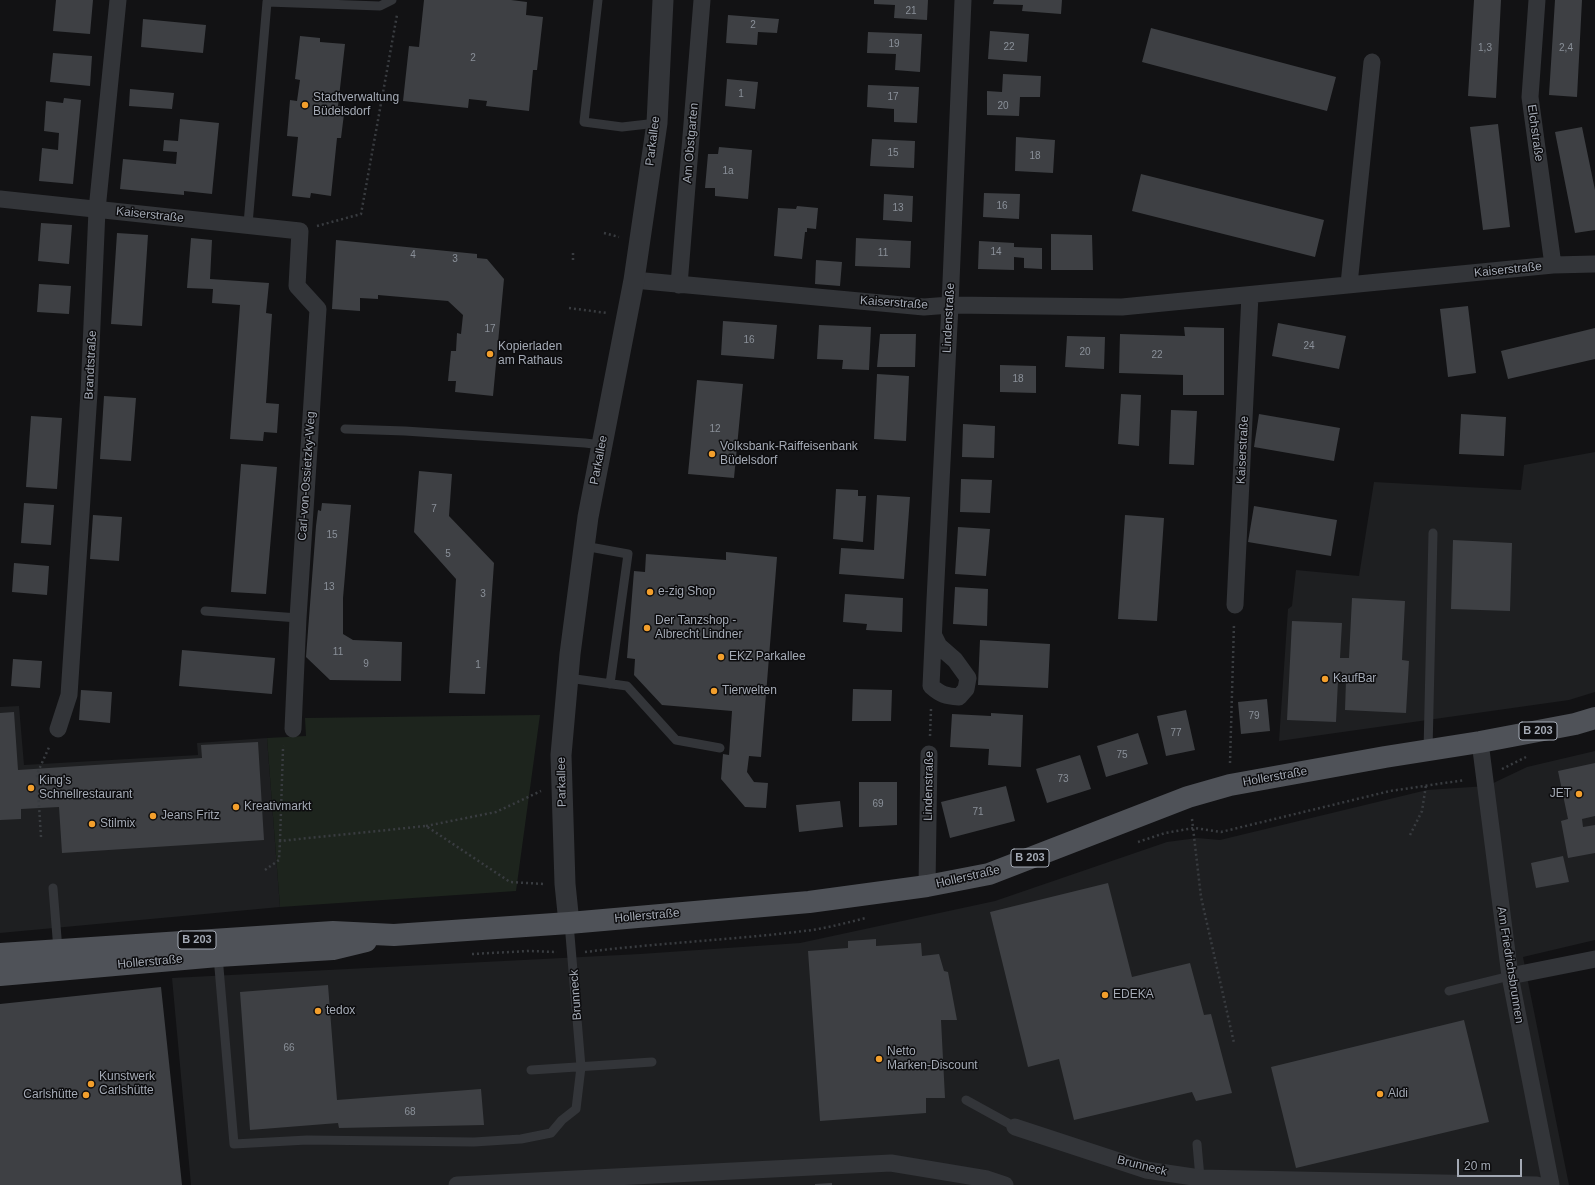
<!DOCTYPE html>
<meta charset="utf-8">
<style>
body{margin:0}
#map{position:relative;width:1595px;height:1185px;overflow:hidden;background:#121214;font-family:Helvetica,sans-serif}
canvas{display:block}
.scale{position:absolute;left:1457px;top:1159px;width:65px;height:18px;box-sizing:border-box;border:2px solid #a4aab5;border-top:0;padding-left:5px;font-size:12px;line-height:14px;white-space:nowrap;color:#a4aab5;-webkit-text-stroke:3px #0d0d0f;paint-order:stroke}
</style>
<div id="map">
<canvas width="1595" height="1185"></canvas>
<div class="scale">20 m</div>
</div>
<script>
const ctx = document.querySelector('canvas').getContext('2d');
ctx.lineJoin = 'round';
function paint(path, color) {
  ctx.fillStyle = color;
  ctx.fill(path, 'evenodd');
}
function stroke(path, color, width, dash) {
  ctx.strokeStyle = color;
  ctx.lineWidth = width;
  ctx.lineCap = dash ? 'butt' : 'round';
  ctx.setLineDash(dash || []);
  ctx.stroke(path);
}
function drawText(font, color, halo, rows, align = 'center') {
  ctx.font = font + ' Helvetica,sans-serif';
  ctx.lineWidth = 3;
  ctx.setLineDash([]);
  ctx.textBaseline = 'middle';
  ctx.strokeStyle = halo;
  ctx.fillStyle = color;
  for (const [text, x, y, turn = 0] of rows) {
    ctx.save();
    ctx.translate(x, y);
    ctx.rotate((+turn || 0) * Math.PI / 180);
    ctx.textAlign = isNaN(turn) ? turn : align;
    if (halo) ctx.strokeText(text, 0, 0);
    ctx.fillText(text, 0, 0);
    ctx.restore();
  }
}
paint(new Path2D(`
 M1595,452V692L1569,700L1279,741L1288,609L1292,606L1296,570L1359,576L1374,482L1521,490L1524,465Z
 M19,706L24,765L198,755L197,743L267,738L280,907L0,933V707Z
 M1595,751V940L1523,957L1569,1185H191L172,978L640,954L800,943L995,901L1167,842L1197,838L1220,840L1427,790L1487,786L1527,767Z`), '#1e1f21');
paint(new Path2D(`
 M540,715L516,891L280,907L267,738L306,736L305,718Z`), '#1d241d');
paint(new Path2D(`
 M56,0H93L90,34L53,31Z
 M424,0H511L527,2L526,15L543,17L537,70H533L529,111L486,106L487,101L469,99L468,108L403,101L409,46L419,47Z
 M874,0H928L927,20L894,18L895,5L874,4Z
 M994,0H1062L1061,14L1022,11L1023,5L993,4Z
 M1474,0H1501L1496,98L1468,96Z
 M1555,0H1582L1577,97L1549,95Z
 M728,15L779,19L777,33L758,32L757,45L726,43Z
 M143,19L206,25L203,53L141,47Z
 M1151,28L1336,77L1327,111L1142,62Z
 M990,31L1029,34L1027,62L988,59Z
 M868,32L922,34L920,72L895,70L896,54L867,53Z
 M300,36L320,38V42L345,44L338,106H345L341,138H337L331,196L311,193L310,198L292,196L298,137L287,136L290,100L297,101L300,80L295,79Z
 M53,53L92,56L90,86L50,82Z
 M1003,74L1041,76L1040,97H1020L1019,116L987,115V91L1002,92Z
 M727,79L758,82L755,109L725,106Z
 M868,85L919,87L917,123L894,122V109L867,107Z
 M130,89L174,93L172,109L129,106Z
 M64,98L81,100L73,184L39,181L42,148L58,150L59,133L44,131L46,101L63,103Z
 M180,119L219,123L212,194L184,191V195L120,189L123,159L176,164L177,152L163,151L164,140L178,141Z
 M1498,124L1510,227L1483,230L1470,127Z
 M1582,127L1595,190V230L1575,233L1555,132Z
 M1016,137L1055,140L1053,173L1015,171Z
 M872,139L915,141L914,168L870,166Z
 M719,147L752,150L748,199L715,196V188H705L708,154H718Z
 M1141,174L1324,220L1315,257L1132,211Z
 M984,193L1020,194L1019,219L983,217Z
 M884,194L913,196L912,222L883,220Z
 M797,206L818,208L816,229L807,228V232H805L802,259L774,256L778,208L796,209Z
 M41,223L72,225L69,264L38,261Z
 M117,233L148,235L142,326L111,324Z
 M1051,234L1092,235L1093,270H1051Z
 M191,238L212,240L210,279L269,283L266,313L272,314L266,403L279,404L277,433L264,432L263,441L230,439L240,305L212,303L213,289L187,288Z
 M856,238L911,241L910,268L855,266Z
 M336,240L477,254V258L487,259L504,279L493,396L455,392L456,381H448L451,351H456L457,333L461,334L463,315L448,301L378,295V299L360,298V311L332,309Z
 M979,241L1014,243V247L1042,248V269L1024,268V258L1014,257V270L978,269Z
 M816,260L842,262L840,286L815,284Z
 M39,284L71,286L69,314L37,312Z
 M1468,306L1476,373L1448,377L1440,309Z
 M723,321L777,325L774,359L721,355Z
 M1278,323L1346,336L1339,369L1272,356Z
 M819,325L871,327L869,370L842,369L843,360L817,359Z
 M1184,327L1224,328V395H1183V375L1119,373L1120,334L1185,336Z
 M1595,328V359L1508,379L1501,351Z
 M880,334H916L915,367H877Z
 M1067,336L1105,337L1104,369L1065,367Z
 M1000,365L1036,366V393L1000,392Z
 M877,374L909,376L906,441L874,439Z
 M697,380L743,384L734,478L688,474Z
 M1121,394L1141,395L1139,446L1118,444Z
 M104,396L136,398L131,461L100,459Z
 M1171,410L1197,411L1194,465L1169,464Z
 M1259,414L1340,428L1334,461L1254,447Z
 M1461,414L1506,417L1504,456L1459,454Z
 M31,416L62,418L57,489L26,487Z
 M963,424L995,426L994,458L962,457Z
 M241,464L277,467L266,594L231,592Z
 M419,471L452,474L449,516L494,563L485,694L449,693L456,579L414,532Z
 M961,479L992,480L990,513L960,512Z
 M836,489L858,490V496H866L863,542L833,539Z
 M877,495L910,497L904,579L839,574L841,548L874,550Z
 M24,503L54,505L51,545L21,543Z
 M322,503L351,505L343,598V634L353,640L402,642L401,681L330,680L306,657L316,526L318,510L321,511Z
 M1254,506L1337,520L1331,556L1248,542Z
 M93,515L122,517L119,561L90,559Z
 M1125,515L1164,518L1157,621L1118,619Z
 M958,527L990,529L986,576L955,574Z
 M1453,540L1512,543L1510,611L1451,609Z
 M726,552L777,557L761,757L749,756L747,772L754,782L768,783L766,808L745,807L721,779L723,754L729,755L732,711L662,705L634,675L635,659L627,658L634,571L645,572L646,554L726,560Z
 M14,563L49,566L47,595L12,592Z
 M955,587L988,589L987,626L953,624Z
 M845,594L903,598L902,632L866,630L867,624L843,622Z
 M1352,598L1405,601L1402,660L1409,661L1406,713L1345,710L1346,680H1338L1336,722L1287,720L1292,621L1342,623L1340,658H1349Z
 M980,640L1050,644L1048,688L978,685Z
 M182,650L275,658L272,694L179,686Z
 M13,659L42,661L40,688L11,686Z
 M853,689L892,690L891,721H852Z
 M81,690L112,692L110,723L79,720Z
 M1267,699L1270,731L1241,734L1238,702Z
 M1186,710L1195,750L1166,756L1157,716Z
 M14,712L18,770L202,758L201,745L258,742L264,840L62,853L59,807L21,809V819L0,820V713Z
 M991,713L1023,715L1021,767L988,765L989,749L950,747L952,714L991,716Z
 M1138,733L1148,764L1106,777L1097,746Z
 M1080,755L1091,789L1047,803L1036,769Z
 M1595,763V816L1582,819L1583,827L1595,825V853L1568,858L1561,821L1568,819L1558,771Z
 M859,782H897V825L859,827Z
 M1006,786L1015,821L950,838L941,802Z
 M840,801L843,827L799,832L796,805Z
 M1563,856L1569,882L1536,888L1531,863Z
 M1108,883L1132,977L1190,963L1204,1015L1211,1014L1232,1093L1196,1101L1192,1092L1074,1120L1059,1059L1028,1067L990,912Z
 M876,939V946L921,943L922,956L939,954L944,971L948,972L957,1020H941L945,1098H926V1113L820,1121L808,951L848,948V941Z
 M328,985L337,1100L481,1089L484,1125L339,1128L338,1123L250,1130L240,992Z
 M161,987L182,1185H0V1004Z
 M1464,1020L1489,1122L1296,1168L1271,1067Z
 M832,1183V1185H815V1184Z`), '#3e4044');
stroke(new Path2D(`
 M317,226L361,214L397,15
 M604,233L619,237
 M573,260V250
 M569,308L607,313
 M930,736L931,709
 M1230,763L1234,624
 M1502,769L1526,757
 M1192,819L1201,897L1234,1043
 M426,826L496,812L541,791
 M1410,835L1422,811L1426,785
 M41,837L37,774L50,745
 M280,841L283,749L284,746
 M1138,842L1165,833L1194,828L1221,832L1390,791L1465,780
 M265,870L279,860L280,841L426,826L510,882L544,884
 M585,952C658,943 731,940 804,931C824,929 845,923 866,918
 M472,954L529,951L557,952`), '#393c40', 2.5, [2, 3]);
stroke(new Path2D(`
 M598,0L584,122L622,127L657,123
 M248,224L267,2L380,6L392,0
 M345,429L405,431L585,443L602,445
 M584,546L628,554L610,684
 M205,611L298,618
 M568,678L627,686L676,740L720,748
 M1428,751L1433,533
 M53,888L58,950
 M218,956L234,1144L307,1140L474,1142L521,1139L551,1133L562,1120L576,1109L581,1067L569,923
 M1449,991L1510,976
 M531,1070L652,1062
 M966,1100L1015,1127
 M1197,1144L1200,1178`), '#333539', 9);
stroke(new Path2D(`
 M1537,0L1530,97L1553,265
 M0,199L300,231L297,286L318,309L298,618L293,729
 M634,280L924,307L950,305L1122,307L1553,265L1595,264
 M1349,284L1372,62
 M679,285L702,0
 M1235,605L1250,295
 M934,636L939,646L955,660L968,678L966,689L959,697C946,696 941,695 931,686L935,600L950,305L963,0
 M58,729L69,695L89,393L97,210L118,0
 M1480,742L1510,976L1551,1185
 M927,886L929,754
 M1510,976L1595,959
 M1015,1127L1146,1170L1200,1178L1537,1185
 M457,1185L891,1163L987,1179L1005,1185`), '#333539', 17);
stroke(new Path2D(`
 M569,923L565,884L561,755L570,654L588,517L634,280L657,123L663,0`), '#333539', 21);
stroke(new Path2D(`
 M0,954L333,932L394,935L569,923L809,902L927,886L989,874L1188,797L1230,785L1385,757L1480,742L1575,724L1595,718
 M0,975L218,956L333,949L366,941`), '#4f5258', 22);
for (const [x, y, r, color] of [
 [305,105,4,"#f39f2c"],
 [490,354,4,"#f39f2c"],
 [712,454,4,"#f39f2c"],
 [650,592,4,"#f39f2c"],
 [647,628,4,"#f39f2c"],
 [721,657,4,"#f39f2c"],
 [1325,679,4,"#f39f2c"],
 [714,691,4,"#f39f2c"],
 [31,788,4,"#f39f2c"],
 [1579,794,4,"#f39f2c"],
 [236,807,4,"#f39f2c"],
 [153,816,4,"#f39f2c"],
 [92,824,4,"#f39f2c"],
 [1105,995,4,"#f39f2c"],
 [318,1011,4,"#f39f2c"],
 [879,1059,4,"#f39f2c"],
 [91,1084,4,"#f39f2c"],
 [1380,1094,4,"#f39f2c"],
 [86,1095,4,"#f39f2c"]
]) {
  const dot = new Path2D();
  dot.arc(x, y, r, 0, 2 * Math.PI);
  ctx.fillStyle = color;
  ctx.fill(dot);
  stroke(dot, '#0d0d0f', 1.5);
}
drawText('10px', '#8a9099', null, [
 ["21",911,11],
 ["2",753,25],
 ["19",894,44],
 ["22",1009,47],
 ["1,3",1485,48],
 ["2,4",1566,48],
 ["2",473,58],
 ["1",741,94],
 ["17",893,97],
 ["20",1003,106],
 ["15",893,153],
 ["18",1035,156],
 ["1a",728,171],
 ["16",1002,206],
 ["13",898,208],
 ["14",996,252],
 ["11",883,253],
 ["4",413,255],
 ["3",455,259],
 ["17",490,329],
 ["16",749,340],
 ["24",1309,346],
 ["20",1085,352],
 ["22",1157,355],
 ["18",1018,379],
 ["12",715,429],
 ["7",434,509],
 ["15",332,535],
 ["5",448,554],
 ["13",329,587],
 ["3",483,594],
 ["11",338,652],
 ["9",366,664],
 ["1",478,665],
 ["79",1254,716],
 ["77",1176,733],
 ["75",1122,755],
 ["73",1063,779],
 ["69",878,804],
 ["71",978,812],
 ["66",289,1048],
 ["68",410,1112]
]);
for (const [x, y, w] of [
 [1538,731,38],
 [1030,858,38],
 [197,940,38]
]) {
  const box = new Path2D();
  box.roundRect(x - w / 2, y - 9, w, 18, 3);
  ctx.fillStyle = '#0d0d0f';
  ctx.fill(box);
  stroke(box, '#a4aab5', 1);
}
drawText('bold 11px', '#a4aab5', null, [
 ["B 203",1538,731],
 ["B 203",1030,858],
 ["B 203",197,940]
]);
drawText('12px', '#a4aab5', '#0d0d0f', [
 ["Stadtverwaltung",313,98],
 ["Büdelsdorf",313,112],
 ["Kopierladen",498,347],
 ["am Rathaus",498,361],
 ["Volksbank-Raiffeisenbank",720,447],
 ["Büdelsdorf",720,461],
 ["e-zig Shop",658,592],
 ["Der Tanzshop -",655,621],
 ["Albrecht Lindner",655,635],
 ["EKZ Parkallee",729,657],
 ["KaufBar",1333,679],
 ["Tierwelten",722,691],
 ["King's",39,781],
 ["Schnellrestaurant",39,795],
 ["JET",1571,794,"right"],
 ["Kreativmarkt",244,807],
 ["Jeans Fritz",161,816],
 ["Stilmix",100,824],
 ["EDEKA",1113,995],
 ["tedox",326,1011],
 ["Netto",887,1052],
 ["Marken-Discount",887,1066],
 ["Kunstwerk",99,1077],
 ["Carlshütte",99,1091],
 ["Aldi",1388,1094],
 ["Carlshütte",78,1095,"right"]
], 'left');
drawText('12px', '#a4aab5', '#0d0d0f', [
 ["Elchstraße",1535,133,82],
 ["Parkallee",653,141,-83],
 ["Am Obstgarten",691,143,-85],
 ["Kaiserstraße",150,215,6],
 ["Kaiserstraße",1508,270,-6],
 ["Kaiserstraße",894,303,4],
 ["Lindenstraße",949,318,-87],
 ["Brandtstraße",91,365,-87],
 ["Kaiserstraße",1243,450,-87],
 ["Parkallee",599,460,-79],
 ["Carl-von-Ossietzky-Weg",307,476,-86],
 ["Hollerstraße",1275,777,-10],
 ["Parkallee",562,782,-91],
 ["Lindenstraße",929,786,-89],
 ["Hollerstraße",968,877,-13],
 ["Hollerstraße",647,916,-5],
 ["Hollerstraße",150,962,-5],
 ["Am Friedrichsbrunnen",1510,965,81],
 ["Brunneck",576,995,-94],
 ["Brunneck",1142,1166,14]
]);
</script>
